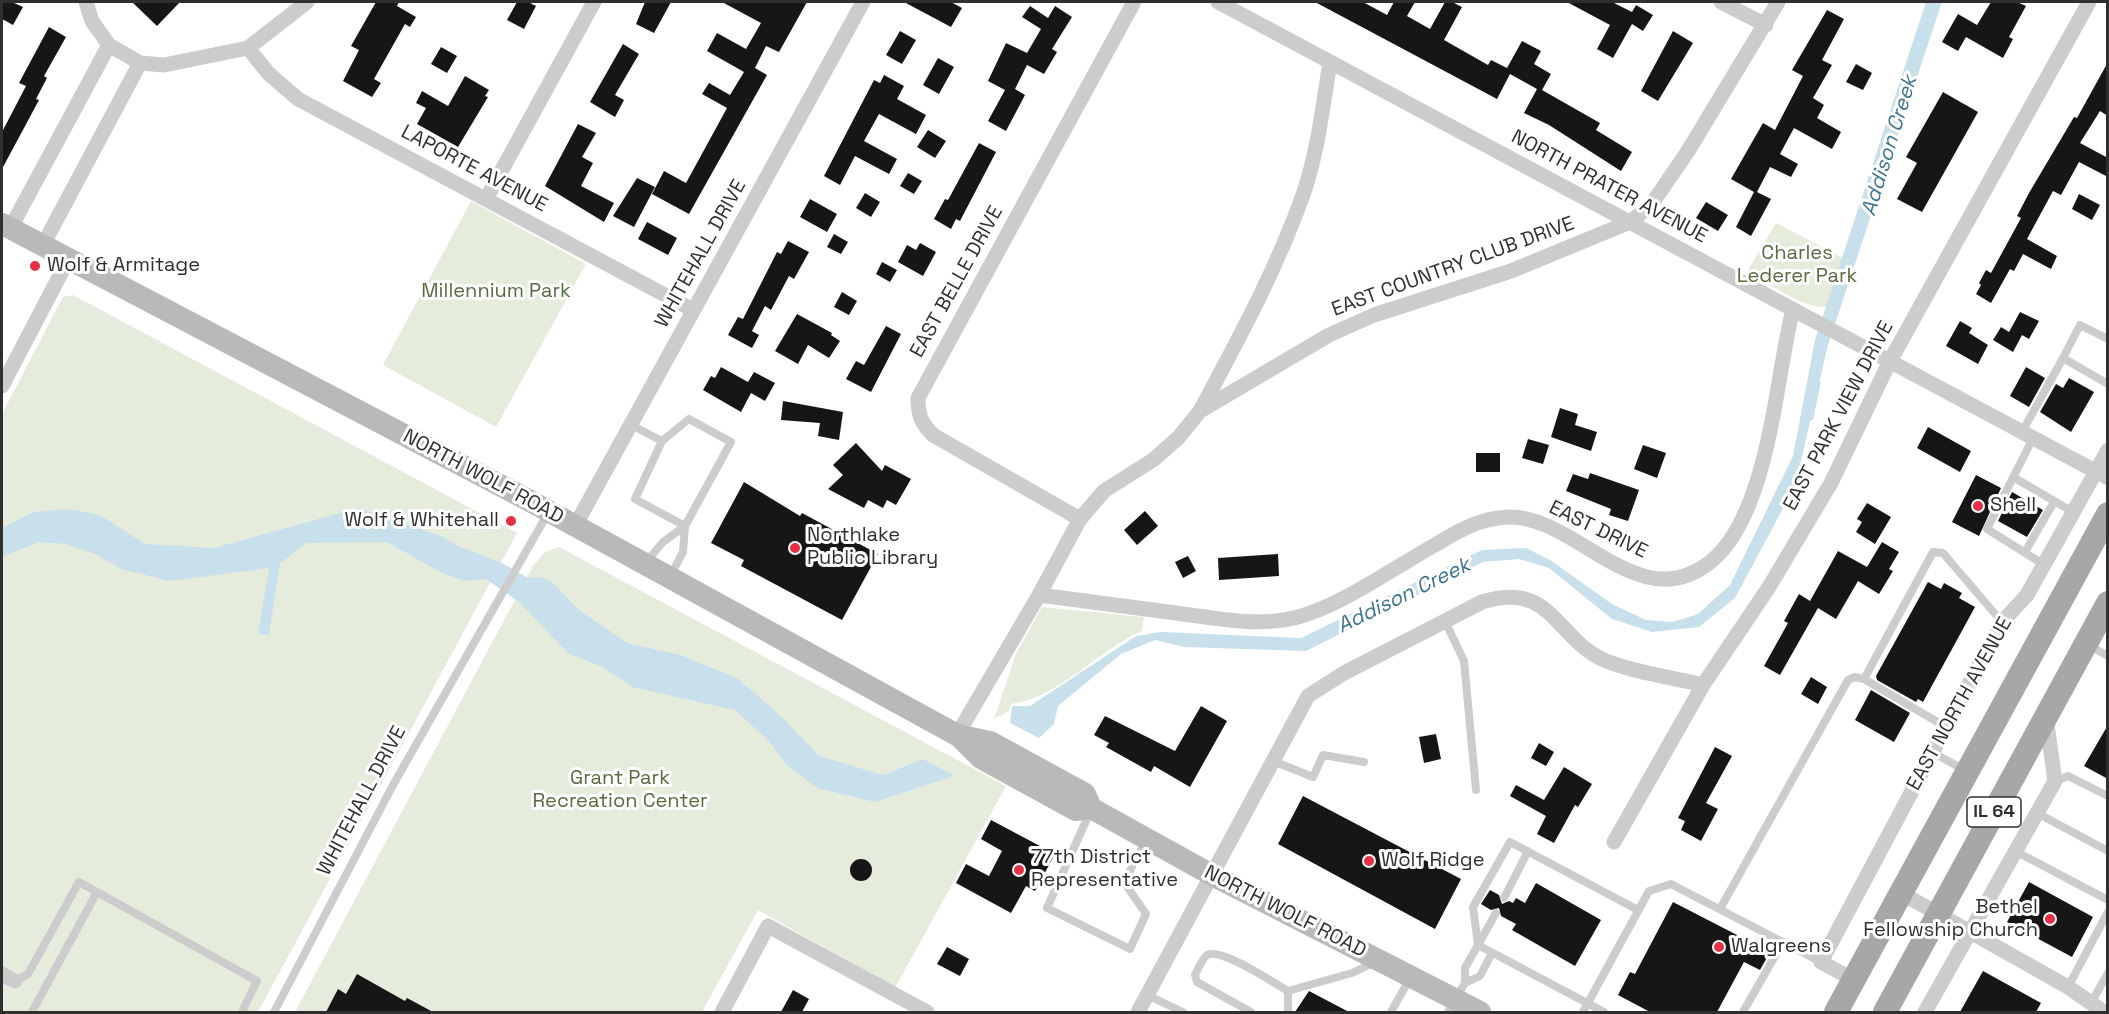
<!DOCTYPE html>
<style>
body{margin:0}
#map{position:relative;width:2109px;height:1014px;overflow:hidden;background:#fff;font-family:"Space Grotesk",sans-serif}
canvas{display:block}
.frame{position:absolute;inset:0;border:3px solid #2f2f2f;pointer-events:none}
</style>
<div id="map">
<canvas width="2109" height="1014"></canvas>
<div class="frame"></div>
</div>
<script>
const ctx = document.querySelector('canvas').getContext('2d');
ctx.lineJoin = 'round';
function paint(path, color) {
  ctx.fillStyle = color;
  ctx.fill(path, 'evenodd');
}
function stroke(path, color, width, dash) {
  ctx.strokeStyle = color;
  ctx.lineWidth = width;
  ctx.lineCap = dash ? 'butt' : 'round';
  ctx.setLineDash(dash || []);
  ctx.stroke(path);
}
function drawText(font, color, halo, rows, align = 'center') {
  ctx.font = font + ' "Space Grotesk",sans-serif';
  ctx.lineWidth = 6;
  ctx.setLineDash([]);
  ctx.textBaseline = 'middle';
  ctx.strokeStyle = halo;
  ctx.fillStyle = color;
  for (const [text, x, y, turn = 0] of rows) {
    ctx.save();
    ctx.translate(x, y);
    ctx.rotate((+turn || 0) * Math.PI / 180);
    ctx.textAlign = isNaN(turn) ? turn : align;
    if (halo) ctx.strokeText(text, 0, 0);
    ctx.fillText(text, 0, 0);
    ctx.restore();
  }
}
paint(new Path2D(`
 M471,201L586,264L496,427L383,365Z
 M1776,223L1845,259L1826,307C1804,309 1767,282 1747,272Z
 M73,295L517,533L258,1012H2V414L63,297Z
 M559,547L1006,786L895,988L758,910L702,1012H295L533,566L545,552Z
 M1042,607L1144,617L1142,631C1097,651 1060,697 1011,704L1009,711L994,719L1016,654Z`), '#e5ecdc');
paint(new Path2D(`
 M1926,2H1942L1828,345L1795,486L1735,598L1699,627L1652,632L1612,619L1549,568L1519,559L1483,562L1306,651L1184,647L1155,640L1121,654L1058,706L1054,724L1039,738L1010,723L1012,706H1030L1136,636L1161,632L1301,638L1482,550L1526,548L1550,560L1612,604L1646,620L1673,622L1698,614L1730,585L1793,456L1815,340Z
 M358,508L441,536L460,547L502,563L528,578L541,577L554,584L579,610L627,643L680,655L737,678L783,718L819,756L883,775L923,759L954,776L875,802L817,788L786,765L769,741L735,710L632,687L603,667L569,654L519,602L486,579L465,581L442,573L387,542L307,543L280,563L269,635L258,634L269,568L170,581L121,569L95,554L66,544L39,542L2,557V528L33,512L70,509L100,515L145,544L214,548Z`), '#c8e0ec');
stroke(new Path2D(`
 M1811,418L1818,383`), '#c8e0ec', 5);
paint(new Path2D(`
 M2,2H12L23,7L13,25L2,19Z
 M132,2H180L157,26Z
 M376,2H399L397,6L416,17L410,27L405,24L374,79L381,83L372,97L343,81L359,50L351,46Z
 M517,2H528L536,6L524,29L507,20Z
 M645,2H671L654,33L636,24Z
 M722,2H807L779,52L766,46L755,68L767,75L689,214L652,194L664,171L686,183L727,108L702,94L709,83L730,95L744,72L707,51L717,33L746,49L761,23Z
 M904,2H951L962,8L951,27Z
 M1315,2H1363L1387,15L1394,2H1415L1407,16L1430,29L1445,2H1452L1462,7L1444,40L1488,65L1491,60L1507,68L1522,41L1541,51L1534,64L1551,74L1542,90L1600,123L1596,130L1632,152L1621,171L1549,125L1524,113L1537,89L1510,74L1497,99Z
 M1567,2H1612L1632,12L1636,5L1653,15L1643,31L1632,24L1613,58L1597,49L1610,25Z
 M1991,2H2017L2026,6L2009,37L2013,39L2003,58L1966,37L1958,51L1942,42L1958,14L1977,25Z
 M1030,6L1048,18L1055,6L1072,17L1052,49L1057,52L1044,74L1027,65L1015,89L1025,95L1006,131L988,121L1005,90L988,81L1006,43L1027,53L1041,29L1022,17Z
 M1827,10L1844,19L1822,60L1832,65L1813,98L1824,105L1817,118L1841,132L1832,149L1794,128L1780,154L1798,164L1791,177L1770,167L1757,192L1771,199L1751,236L1736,227L1754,192L1731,179L1763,123L1775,130L1803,76L1792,70Z
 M49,27L66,37L44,76L47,78L36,99L39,100L2,169V132L26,86L19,83Z
 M900,31L916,40L902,64L886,55Z
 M1673,31L1693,43L1658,101L1641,91Z
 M623,44L639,54L615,95L624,100L615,117L590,102Z
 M441,47L457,56L447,73L431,64Z
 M938,58L954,67L939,94L923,85Z
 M2108,62V116L2100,111L2080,143L2108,158V177L2079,162L2061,195L2053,191L2027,239L2057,256L2051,269L2023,254L2014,271L2010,269L1991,303L1976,294L1981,285L1979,283L1986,270L1991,273L2021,218L2017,216L2029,193L2074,117L2077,118Z
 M1856,64L1872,73L1863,90L1846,82Z
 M884,75L904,86L897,99L926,115L916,134L879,114L864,141L897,159L889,174L855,156L840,185L824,176L874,80L880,83Z
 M465,76L489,90L485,96L488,97L458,147L417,124L426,108L416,103L422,91L448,106Z
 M1943,92L1978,112L1922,212L1897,199L1917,163L1906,157Z
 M578,124L596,133L582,157L593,163L581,186L614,203L604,222L545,186Z
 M928,130L946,141L935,158L917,147Z
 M979,143L996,152L960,221L956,219L951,229L934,219L945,199L948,200Z
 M908,173L922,181L914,194L900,186Z
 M637,178L655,187L634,227L613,216Z
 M865,193L880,202L871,217L856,208Z
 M2079,194L2100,205L2092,220L2072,209Z
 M810,199L837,214L827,232L800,217Z
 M1706,202L1728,215L1718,231L1696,218Z
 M647,222L677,238L668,255L638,239Z
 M834,234L848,242L841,254L827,247Z
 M788,241L809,252L794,279L789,276L771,310L765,306L752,331L759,335L752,348L728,335L738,317L743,319L777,252L781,254Z
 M920,243L936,252L923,276L898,262L907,245L916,250Z
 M882,262L897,270L890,282L876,274Z
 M842,292L857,301L849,315L834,307Z
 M2020,312L2039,321L2029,339L2022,335L2013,352L1993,340L2001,327L2009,332Z
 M797,314L832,333L831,335L840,341L829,358L808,345L798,364L775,351Z
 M1960,321L1972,328L1969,333L1988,345L1978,364L1946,346Z
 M886,326L901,334L871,392L846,379L856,361L864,365Z
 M721,367L748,382L754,372L775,383L765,401L751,393L741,412L703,390L711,376L715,378Z
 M2026,367L2045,378L2029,407L2010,396Z
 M2069,378L2094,392L2071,432L2040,412L2056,384L2063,388Z
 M783,401L843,412L839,440L818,436L820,423L781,420Z
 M1560,408L1578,414L1575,425L1597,432L1591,451L1551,437Z
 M1928,427L1971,451L1960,472L1917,448Z
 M1528,439L1549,445L1543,464L1522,458Z
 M856,443L882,471L885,465L911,479L896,505L887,500L883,508L868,500L864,508L828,489L843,475L833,465Z
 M1643,445L1666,453L1657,478L1634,469Z
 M1476,453H1500V472H1476Z
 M1590,473L1639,490L1628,521L1609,515L1611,509L1566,491L1573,474L1588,479Z
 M1976,475L2001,488L1979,536L1952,522Z
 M744,482L800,516L802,513L878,554L842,620L741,566L744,560L711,543Z
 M2012,492L2043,510L2027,537L1998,521Z
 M1867,503L1891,517L1875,544L1856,532L1862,522L1857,519Z
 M1145,511L1158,526L1137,545L1124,530Z
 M1882,542L1899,552L1889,569L1893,571L1879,594L1858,581L1836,619L1818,608L1780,675L1764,666L1788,623L1784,621L1799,594L1810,601L1838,551L1867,567Z
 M1278,554L1279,576L1219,580L1218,558Z
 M1188,556L1196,571L1183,578L1175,562Z
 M1928,582L1941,589L1944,583L1962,593L1959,598L1975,607L1923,702L1918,699L1916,702L1877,680L1876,676Z
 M1811,677L1827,687L1818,704L1801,694Z
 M1871,690L1910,713L1894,742L1855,720Z
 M1201,706L1227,721L1190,787L1154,766L1151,772L1106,747L1109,743L1094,735L1105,716L1175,751Z
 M2108,725V779L2084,766Z
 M1436,734L1441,759L1424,763L1419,737Z
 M1539,743L1554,752L1546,766L1531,758Z
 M1715,747L1732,756L1706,803L1718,809L1701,841L1681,830L1685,821L1678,818Z
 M1564,767L1592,784L1578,807L1575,805L1554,843L1537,834L1546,816L1510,796L1516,785L1544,800Z
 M1303,796L1461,879L1435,929L1278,844Z
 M991,820L1055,854L1035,891L1026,886L1011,913L956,883L966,864L989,876L1002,851L981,839Z
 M850 870a11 11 0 1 1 22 0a11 11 0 1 1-22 0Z
 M2029,882L2093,917L2072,957L2007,922Z
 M1536,883L1601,920L1575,966L1512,930L1516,924L1501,916L1499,908L1491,910L1481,904L1490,890L1499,895L1502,904L1509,901L1513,903L1516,898L1525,903Z
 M1673,902L1770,952L1760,970L1744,962L1717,1012H1650L1618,995L1630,972L1635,974Z
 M947,947L969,959L960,976L937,964Z
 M1983,971L2041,1003L2036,1012H1960Z
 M357,974L405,1001L407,998L433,1012H326L338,989L346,994Z
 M793,990L809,999L802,1012H781Z
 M1309,991L1349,1012H1295Z`), '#161616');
stroke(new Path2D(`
 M2108,339L2080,325L2063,358L2108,384
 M631,425L662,441L689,419L731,442L685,526L683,552L671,575
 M2022,432L2063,358
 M2033,438L1987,529L2043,564
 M662,441L635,499L685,526
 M2013,477L2073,512
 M2025,552L2054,502
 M647,561L663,542L685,526
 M1445,621L1464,661L1476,790
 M2090,646L2108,656
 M1864,679L1933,552L1943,553L2002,622
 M1932,752L1966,771
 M1273,761L1313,777L1323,755L1364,762
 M2055,781L2068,776L2108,796
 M1090,812L1047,908L1130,949L1146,914L1124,882L1146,840
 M2035,812L2108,851
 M2015,851L2108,900
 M1504,898L1528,851
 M1720,909L1848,680L1855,677L1864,679L1946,727
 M1496,913L1478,945L1604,1012
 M15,981L28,974L79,882L257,981L242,1012
 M1465,983L1480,976L1492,953
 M2068,987L2108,912
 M1288,991V1012
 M1147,995L1183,1012
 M2091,1003L2108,973
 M32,1012L97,892
 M274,1012L393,785L548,513
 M1251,1012L1197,982L1195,975C1198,969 1202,959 1207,955C1221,947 1274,983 1288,991L1352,973L1375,962
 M1391,1012L1410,978
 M1448,1012L1465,983V968L1478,945L1473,907L1510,842L1638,910
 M1583,1012L1649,891L1671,884L1821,962
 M1743,1012L1783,942`), '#ccc', 8);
stroke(new Path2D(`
 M86,2L92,21L109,45L140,63L164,65L248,48L307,2
 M1218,2L2108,478
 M1721,2L1766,25
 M248,48L269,74L298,99L693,310
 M486,199L594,2
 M10,229L109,45
 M42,247L140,63
 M2,386L68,260
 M1200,411C1238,340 1277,269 1304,192C1318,150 1323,105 1330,62
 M1080,519L933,435C921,423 918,415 918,398L1134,2
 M575,526L863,2
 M1039,595C1085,601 1130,607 1176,613C1215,618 1255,627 1294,618C1338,608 1395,567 1435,545C1458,531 1480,518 1508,517C1576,515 1638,618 1709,563C1769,517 1775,380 1793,309
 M957,735L1039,595L1080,519L1104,491L1153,460L1178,438L1200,411L1329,335L1374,315L1511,271L1630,222L1651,205L1688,151L1778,2
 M1614,842L1703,685L1769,587L1831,483L1890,361L2089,2
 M1901,893L2068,987L2104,1012
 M2,974L15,981
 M1854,980L1821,962L2002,622L2027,595L2108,450
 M722,1012L768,926L927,1012
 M1138,1012L1308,696L1344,673L1482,602C1552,580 1555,638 1604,660C1628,671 1675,678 1703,685
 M1925,1012L2055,781L2046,717`), '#ccc', 15);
stroke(new Path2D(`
 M2,224L530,501L957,735L990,742L1085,794L1091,808
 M960,737L981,758L1076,810L1091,808L1212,875L1480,1012`), '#b9b9b9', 22);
stroke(new Path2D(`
 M1836,1012L2108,514
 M1885,1012L2108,603`), '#a7a7a7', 24);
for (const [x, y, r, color] of [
 [35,266,6,"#e63045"],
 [1978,506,6,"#e63045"],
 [511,521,6,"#e63045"],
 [795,548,6,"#e63045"],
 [1369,861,6,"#e63045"],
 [1019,870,6,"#e63045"],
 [2050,919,6,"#e63045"],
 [1719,947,6,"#e63045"]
]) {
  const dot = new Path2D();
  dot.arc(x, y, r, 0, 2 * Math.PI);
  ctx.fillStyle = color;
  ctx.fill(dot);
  stroke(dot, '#fff', 2);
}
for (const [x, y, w] of [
 [1994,812,54]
]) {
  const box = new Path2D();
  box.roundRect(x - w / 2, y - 15, w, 30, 4.5);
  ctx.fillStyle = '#fff';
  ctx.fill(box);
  stroke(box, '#2f2f2f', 1.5);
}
drawText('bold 18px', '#2f2f2f', null, [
 ["IL 64",1994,812]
]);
drawText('20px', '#2f2f2f', '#fff', [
 ["LAPORTE AVENUE",474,169,28],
 ["NORTH PRATER AVENUE",1609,187,28],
 ["WHITEHALL DRIVE",701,254,-61],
 ["EAST COUNTRY CLUB DRIVE",1453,267,-20],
 ["EAST BELLE DRIVE",957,282,-61],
 ["EAST PARK VIEW DRIVE",1839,416,-62],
 ["NORTH WOLF ROAD",483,477,28],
 ["EAST DRIVE",1598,530,26],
 ["EAST NORTH AVENUE",1960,704,-61],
 ["WHITEHALL DRIVE",362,801,-62],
 ["NORTH WOLF ROAD",1285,912,27]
]);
drawText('20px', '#546b3c', '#fff', [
 ["Charles",1797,254],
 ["Lederer Park",1797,277],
 ["Millennium Park",496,292],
 ["Grant Park",620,779],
 ["Recreation Center",620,802]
]);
drawText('20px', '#2f2f2f', '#fff', [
 ["Wolf & Armitage",47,266],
 ["Shell",1990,506],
 ["Wolf & Whitehall",499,521,"right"],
 ["Northlake",807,536],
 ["Public Library",807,559],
 ["77th District",1031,858],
 ["Representative",1031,881],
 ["Wolf Ridge",1381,861],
 ["Bethel",2038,908,"right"],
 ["Fellowship Church",2038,931,"right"],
 ["Walgreens",1731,947]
], 'left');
drawText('italic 21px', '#3c7491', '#fff', [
 ["Addison Creek",1890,146,-73],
 ["Addison Creek",1404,596,-26]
]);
</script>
